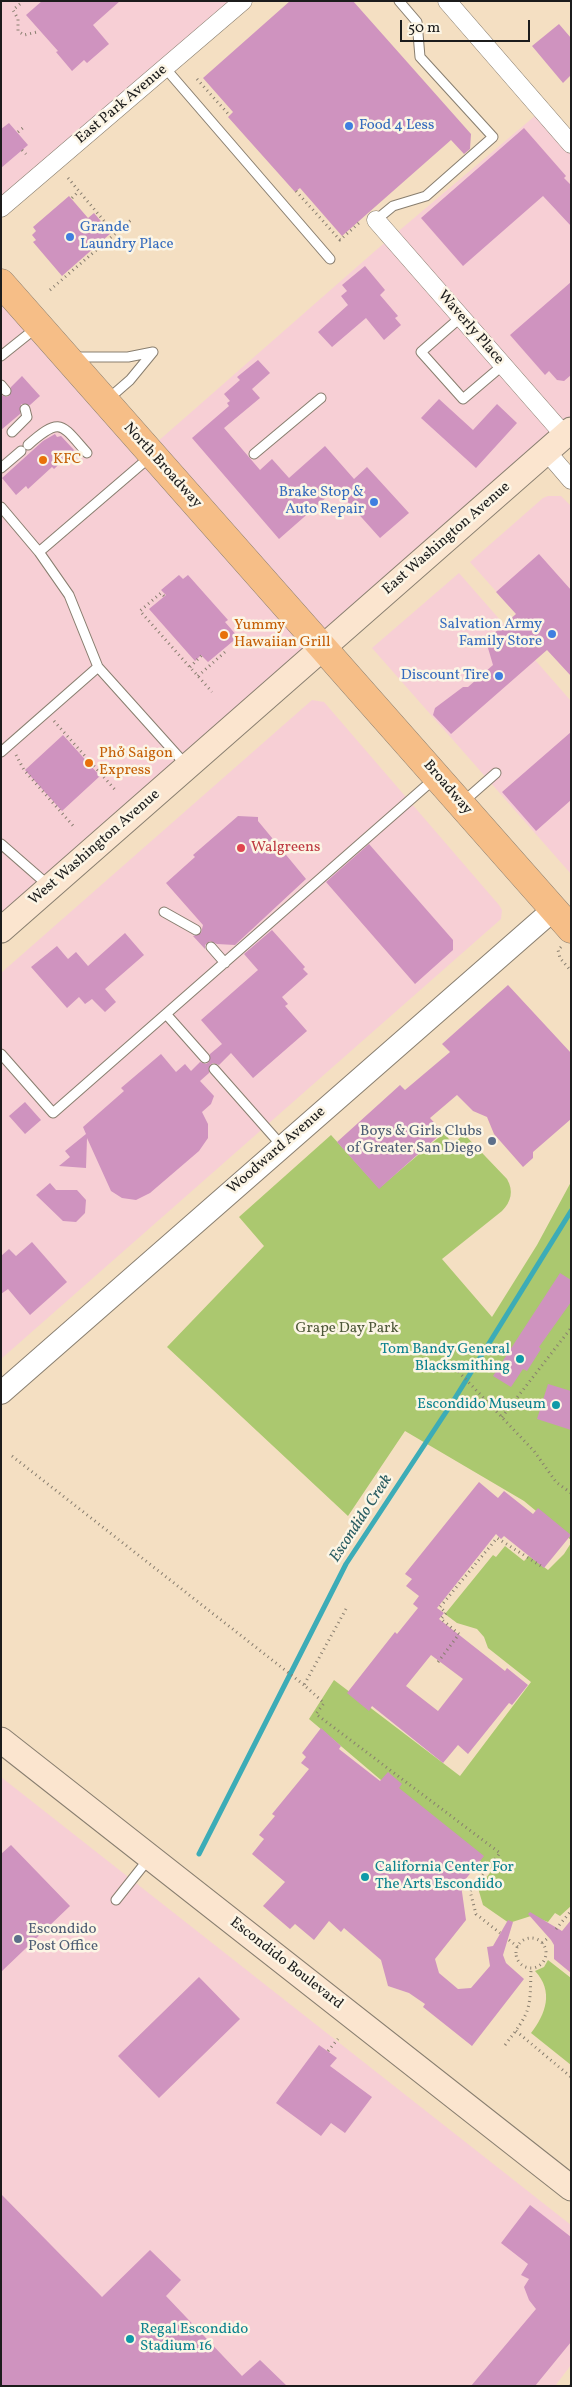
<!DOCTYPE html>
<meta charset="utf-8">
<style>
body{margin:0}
#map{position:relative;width:572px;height:2387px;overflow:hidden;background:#f4dfc2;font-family:Vollkorn,serif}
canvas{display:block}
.frame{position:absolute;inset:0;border:2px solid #1c1c1c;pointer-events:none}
.scale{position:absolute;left:400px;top:20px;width:130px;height:22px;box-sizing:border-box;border:2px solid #1c1c1c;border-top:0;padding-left:6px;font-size:15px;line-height:18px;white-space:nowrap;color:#1c1c1c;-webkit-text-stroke:4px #fcf5e5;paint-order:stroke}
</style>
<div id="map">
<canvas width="572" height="2387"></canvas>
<div class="frame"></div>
<div class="scale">50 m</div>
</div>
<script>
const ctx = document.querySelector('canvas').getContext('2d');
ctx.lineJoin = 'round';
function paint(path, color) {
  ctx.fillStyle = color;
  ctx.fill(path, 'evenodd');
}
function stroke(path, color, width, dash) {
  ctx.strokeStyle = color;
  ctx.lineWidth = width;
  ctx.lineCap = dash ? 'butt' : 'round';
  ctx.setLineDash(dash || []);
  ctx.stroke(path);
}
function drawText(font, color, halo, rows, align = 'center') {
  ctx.font = font + ' Vollkorn,serif';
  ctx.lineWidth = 5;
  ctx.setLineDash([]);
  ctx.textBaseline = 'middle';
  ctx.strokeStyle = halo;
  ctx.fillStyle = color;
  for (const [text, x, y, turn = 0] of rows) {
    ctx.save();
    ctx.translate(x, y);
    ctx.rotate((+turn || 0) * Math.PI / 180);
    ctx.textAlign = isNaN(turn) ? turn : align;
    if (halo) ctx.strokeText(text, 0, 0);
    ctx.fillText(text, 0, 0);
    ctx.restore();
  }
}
paint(new Path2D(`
 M1,1H243L1,208Z
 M542,110L571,144V430L1,930V283L148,450L375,251Z
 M548,496H561L571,506V676L470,562L543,498Z
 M459,573L571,701V874L372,648Z
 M312,700L324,702L499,905L502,910L501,919L1,1359V973Z
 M1,1777L571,2225V2365L555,2386H1Z`), '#f7cfd5');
paint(new Path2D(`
 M444,1133L453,1144L464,1134L507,1179C514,1191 511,1202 502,1211L442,1259L492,1317L537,1245L571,1182V1540L524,1501L405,1431L348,1516L167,1347L264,1246L239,1217L331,1135L379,1188Z
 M571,1543V1906L560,1916L555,1913L548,1922L531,1916L509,1923L483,1905L478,1888L493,1869L467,1853L309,1719L334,1680L460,1776L531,1682L488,1648L484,1637L477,1629L457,1623L445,1614L493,1555L496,1557L505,1546L524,1561L529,1556L548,1570L564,1554Z
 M548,1960L571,1978V2065L531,2033C546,2014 554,1991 535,1971L544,1967Z`), '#abc86f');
stroke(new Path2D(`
 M199,1854L346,1564L452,1403L571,1211`), '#3cacb7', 5);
paint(new Path2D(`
 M42,1H120L93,25L109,44L87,63L84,60L72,71L56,52L58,51L26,15Z
 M290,1H353L471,134L470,149L464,154L451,140L342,236L300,188L295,192L228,117L233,112L203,78Z
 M559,24L571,38V75L563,83L532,46Z
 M9,123L28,145L1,168V129Z
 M524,128L566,176L564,178L571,185V226L543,196L463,266L421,218Z
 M69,196L88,218L94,213L111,233L62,276L33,242L36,240L32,235L36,231L33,227Z
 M365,266L385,290L380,295L398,316L395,318L401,325L384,340L366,318L332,347L318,332L348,305L341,296L347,291L342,285Z
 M571,282V375L564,381L557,380L549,371L545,375L510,335Z
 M258,360L270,373L252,389L260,398L224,428L260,470L272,459L289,478L325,446L354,479L367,467L409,513L380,538L336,489L279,539L192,438L229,406L227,403L230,401L224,394L240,380L237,377Z
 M22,376L40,396L30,405L21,404L20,414L1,430V395L7,397L10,395L11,387Z
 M439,399L473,430L497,404L517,423L476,468L421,418Z
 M55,434L57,437L61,436L74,450L54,469L52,467L28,489L26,486L16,495L2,478L43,441Z
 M539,554L571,590V676L547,650L451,734L433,715L435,708L463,687H468L493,665L488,648L483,643L516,614L496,592Z
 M179,575L183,579L188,575L228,620L225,622L238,637L208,662L201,655L195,661L149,609L166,595L161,590Z
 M571,732V800L536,831L502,792Z
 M63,735L100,776L62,811L25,770Z
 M238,816L258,817V821L306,879L235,945L217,944L210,941L205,945V949L193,936L201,933L203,925L166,883L195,857L193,855Z
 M369,844L453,940V950L415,984L326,882Z
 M272,930L305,967L303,969L308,974L282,997L288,1004L285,1006L307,1031L253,1078L231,1053L219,1065L213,1063L210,1065L209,1073L200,1081L214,1096L211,1104L202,1112L208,1124V1138L199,1151L150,1193L136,1200L122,1198L111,1191L87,1138L86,1168L59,1166L70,1157L65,1151L86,1134L83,1127L124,1091L121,1088L161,1054L176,1072L185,1064L191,1071L200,1062L206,1064L209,1062L210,1054L222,1044L201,1020L258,970L244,954Z
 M125,933L144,955L105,989L116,1002L105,1012L92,999L85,1004L79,997L67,1008L31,967L57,946L68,959L76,952L88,966Z
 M508,985L571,1053V1119L533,1152V1158L523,1167L494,1134L487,1117L473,1111L457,1095L430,1118L443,1132L379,1189L337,1142L400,1085L405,1090L450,1052L442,1044Z
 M25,1102L41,1120L25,1134L9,1116Z
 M50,1183L56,1190H77L86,1200L85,1213L76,1222L63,1221L36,1195Z
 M32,1242L67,1282L30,1315L8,1289L1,1294V1256L9,1249L16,1256Z
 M560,1273L571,1280V1302L539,1347L541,1349L527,1371L523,1369L511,1387L493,1376Z
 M548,1384L571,1391V1430L537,1419Z
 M479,1482L498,1498L504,1491L533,1514L538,1508L571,1535L544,1568L504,1536L501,1539L496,1534L437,1608L444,1613L439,1619L505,1671L507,1668L528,1685L512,1705L509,1703L468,1754L458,1745L443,1763L372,1706L369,1711L347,1693L395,1632L397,1634L418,1608L413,1604L419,1596L406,1586L412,1579L405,1574ZM431,1655L463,1679L438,1711L406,1686Z
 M321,1728L341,1746L339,1749L380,1781L388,1772L402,1784L399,1788L484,1856L461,1885L466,1920L435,1959L439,1973L458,1989L471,1988L490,1966L487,1947L493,1946L508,1920L513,1922L503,1955L506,1963L524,1979L472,2046L423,2007L425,2004L409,1993L388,1986L381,1960L344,1928L341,1932L329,1921L314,1940L295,1924L290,1929L263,1906L285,1882L252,1854L264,1839L259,1835L275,1816L272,1814L309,1769L301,1763L306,1757L302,1753Z
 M11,1845L70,1906L1,1972V1854Z
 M530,1912L562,1931L571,1920V1973L554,1959V1945L551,1940L528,1914Z
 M199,1977L240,2019L159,2098L118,2056Z
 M319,2045L337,2058L330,2066L372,2097L345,2133L331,2123L321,2136L276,2103Z
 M1,2194L102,2297L150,2250L181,2280L166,2296L242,2376L260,2360L287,2386H1Z
 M530,2205L571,2237V2342L535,2386H471L536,2309L529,2300L524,2287L529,2279L521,2275L528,2264L501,2243Z`), '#cf93bf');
const service = new Path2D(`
 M166,69L330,259
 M376,220L393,206L426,196L493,137L420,57L417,22L399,1
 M461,317L421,352L463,399L503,365
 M1,356L36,328
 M74,357H128L153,352
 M1,385L6,391
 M107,400L130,380L153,352
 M12,432L27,417L25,409
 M28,445C61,416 61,424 87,453
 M254,454L321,398
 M1,468L21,451
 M1,507L39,552L69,595L98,667L1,752
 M39,552L151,456
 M98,667L186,765
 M463,802L496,773
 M1,844L48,885
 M164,912L196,930
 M211,947L225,963
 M166,1014L205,1058
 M1,1054L53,1113L434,779
 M214,1069L282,1146
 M116,1900L150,1857`);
const minor = new Path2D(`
 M447,1L571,144
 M1,208L243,1
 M376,220L565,436
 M547,452L571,480`);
const tertiary = new Path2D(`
 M1,1393L553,910`);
const secondary = new Path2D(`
 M1,930L571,430
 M1,1740L571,2188`);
const primary = new Path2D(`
 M1,283L571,929`);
stroke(service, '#887e6f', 11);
stroke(minor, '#887e6f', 19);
stroke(tertiary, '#887e6f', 24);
stroke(secondary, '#887e6f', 27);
stroke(primary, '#887e6f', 29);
stroke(new Path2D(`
 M20,4L13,10L18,19V31L24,35L37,32
 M197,79L230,116
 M18,132L25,126
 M22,150L26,154
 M68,178L115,234
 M296,191L340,240L359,223
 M72,198L78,192
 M50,290L131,220
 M164,596L161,593L140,611L212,692
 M190,667L202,655
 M198,676L225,652L223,650
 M54,721L117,792
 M16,755L24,770L75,828
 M561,947L558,950L560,958L571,971
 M455,1368L534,1451L556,1482L571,1493
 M502,1417L571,1328
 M12,1456L304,1685
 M346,1609L304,1685L324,1703L316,1714L500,1853L470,1891L476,1914L500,1933
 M438,1662L459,1634L441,1619L446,1613L440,1607L497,1538L541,1566
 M556,1929L571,1911
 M516 1953a15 15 0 1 1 30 0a15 15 0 1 1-30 0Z
 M509,1940L518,1947
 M542,1943L549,1937
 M516,2031L571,2077
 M505,2045C531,2011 530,2011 531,1969
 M328,2051L338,2039
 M570,2386L571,2384`), '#887e6f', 3, [1, 4]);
stroke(service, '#fff', 9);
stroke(minor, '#fff', 18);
stroke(tertiary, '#fff', 22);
stroke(secondary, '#fbe5cf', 25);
stroke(primary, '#f6be87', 28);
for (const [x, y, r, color] of [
 [349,126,5,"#3f7fe0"],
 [70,237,5,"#3f7fe0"],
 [43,460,5,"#e8710a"],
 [374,502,5,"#3f7fe0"],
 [552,634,5,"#3f7fe0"],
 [224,635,5,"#e8710a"],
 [499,676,5,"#3f7fe0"],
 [89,763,5,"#e8710a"],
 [241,848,5,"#e0444e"],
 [492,1141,5,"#5c6f8a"],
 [520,1359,5,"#0f9aa8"],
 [556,1405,5,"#0f9aa8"],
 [365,1877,5,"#0f9aa8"],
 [18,1939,5,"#5c6f8a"],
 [130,2339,5,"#0f9aa8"]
]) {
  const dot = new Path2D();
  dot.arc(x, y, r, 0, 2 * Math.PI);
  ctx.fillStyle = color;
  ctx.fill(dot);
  stroke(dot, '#fcf5e5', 2);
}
drawText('15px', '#1c1c1c', '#fcf5e5', [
 ["East Park Avenue",122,105,-40],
 ["Waverly Place",470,328,49],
 ["North Broadway",162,466,48],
 ["East Washington Avenue",447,539,-41],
 ["Broadway",447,788,49],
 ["West Washington Avenue",95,848,-41],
 ["Woodward Avenue",277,1151,-41],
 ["Escondido Boulevard",286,1964,38]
]);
drawText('15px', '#366cbe', '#fcf5e5', [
 ["Food 4 Less",359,126,"left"],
 ["Grande",80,228,"left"],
 ["Laundry Place",80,245,"left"],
 ["Brake Stop &",364,493],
 ["Auto Repair",364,510],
 ["Salvation Army",542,625],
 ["Family Store",542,642],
 ["Discount Tire",489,676]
], 'right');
drawText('15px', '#c56008', '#fcf5e5', [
 ["KFC",53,460],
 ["Yummy",234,626],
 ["Hawaiian Grill",234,643],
 ["Phở Saigon",99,754],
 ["Express",99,771]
], 'left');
drawText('15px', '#be3a42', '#fcf5e5', [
 ["Walgreens",251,848]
], 'left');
drawText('15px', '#4e5e75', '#fcf5e5', [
 ["Boys & Girls Clubs",482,1132],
 ["of Greater San Diego",482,1149],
 ["Escondido",28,1930,"left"],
 ["Post Office",28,1947,"left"]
], 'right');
drawText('15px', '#4e5839', '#fcf5e5', [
 ["Grape Day Park",347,1329]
]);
drawText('15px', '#0d838f', '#fcf5e5', [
 ["Tom Bandy General",510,1350],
 ["Blacksmithing",510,1367],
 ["Escondido Museum",546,1405],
 ["California Center For",375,1868,"left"],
 ["The Arts Escondido",375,1885,"left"],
 ["Regal Escondido",140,2330,"left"],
 ["Stadium 16",140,2347,"left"]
], 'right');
drawText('italic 16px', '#2a5d62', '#fcf5e5', [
 ["Escondido Creek",362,1519,-57]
]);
</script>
